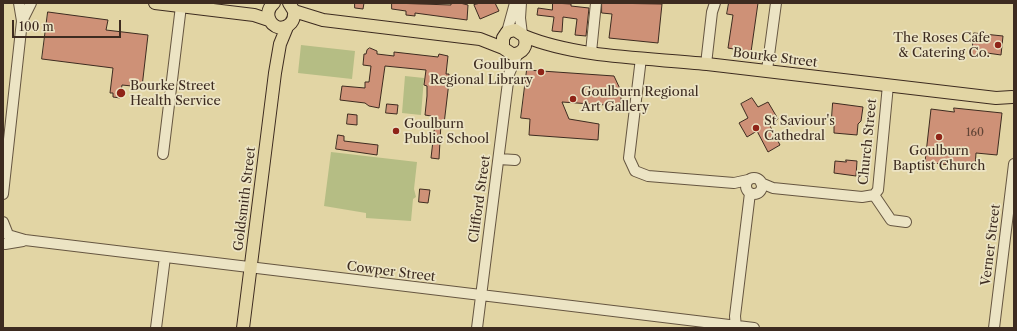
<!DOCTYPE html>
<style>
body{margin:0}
#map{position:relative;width:1017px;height:331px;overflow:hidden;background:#e2d5a4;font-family:"Libre Caslon Text",serif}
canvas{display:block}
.frame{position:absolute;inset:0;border:4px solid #3d2b20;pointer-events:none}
.scale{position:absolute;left:12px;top:20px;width:109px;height:18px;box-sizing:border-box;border:2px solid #3d2b20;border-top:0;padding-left:5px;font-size:12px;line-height:14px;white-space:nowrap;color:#3d2b20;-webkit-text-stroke:3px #ece4c4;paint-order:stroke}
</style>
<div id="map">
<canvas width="1017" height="331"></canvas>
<div class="frame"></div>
<div class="scale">100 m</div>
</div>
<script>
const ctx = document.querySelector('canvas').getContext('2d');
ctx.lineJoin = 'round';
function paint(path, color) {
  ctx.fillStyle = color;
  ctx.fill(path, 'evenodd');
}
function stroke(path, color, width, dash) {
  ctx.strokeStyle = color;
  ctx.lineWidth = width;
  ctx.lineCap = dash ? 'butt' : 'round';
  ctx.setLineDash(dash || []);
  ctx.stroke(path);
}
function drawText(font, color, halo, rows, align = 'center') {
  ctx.font = font + ' "Libre Caslon Text",serif';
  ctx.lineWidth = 3.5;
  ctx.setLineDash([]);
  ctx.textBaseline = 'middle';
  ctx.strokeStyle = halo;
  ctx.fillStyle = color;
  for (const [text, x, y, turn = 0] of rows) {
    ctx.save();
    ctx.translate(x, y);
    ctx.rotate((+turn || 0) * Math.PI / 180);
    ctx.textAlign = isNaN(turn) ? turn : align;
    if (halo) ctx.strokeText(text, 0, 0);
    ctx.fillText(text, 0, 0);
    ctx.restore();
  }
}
paint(new Path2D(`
 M301,45L355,51L352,79L298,73Z
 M405,76L424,78L421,115L402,113Z
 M331,152L417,162L414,189L416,197L413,199L411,221L366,218V213L324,206Z`), '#b5bd84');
const building = new Path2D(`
 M355,3H364L363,9L355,8Z
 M392,3L451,5V3H460L468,5L467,20L415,13V16L406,15V11L392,9Z
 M481,3H495L499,11L480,19L474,5Z
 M553,3L571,4V6L589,8L586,36L575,35L577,19L563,17L562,32L552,31L554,17L537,15L538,8L552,10Z
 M602,3L662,4L658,43L609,38L612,14L602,13Z
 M729,3H758L751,52L728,48L733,15L727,14Z
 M48,12L108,20L106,30L148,35L142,87L122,85L120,98L113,97V93H110L113,68L42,59Z
 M974,33L1003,36L1001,55L980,52L979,57L972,56Z
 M370,48L377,51V54L394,56V52L438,57L439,54L448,56L446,74H449V82L444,124L441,123L439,159L431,158L435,123L431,122V116L425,115L427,96V86L424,85L426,70L385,66L379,108L369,106L365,103L340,100L342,86L365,88V82H369L371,66L363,65L364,54H366L367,50Z
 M527,70L614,76L621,91V106L562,102L569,119L599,124L598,140L529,135L530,119L521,118Z
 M752,98L758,107L768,102L778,119L769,124L780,145L768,152L757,131L747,137L739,123L748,118L741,104Z
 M833,103L863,107L861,121L858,124L857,135L834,133V117H832Z
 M387,104L398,105L397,114L386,113Z
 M954,108L1002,113L997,155L976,153L975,168L925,162L931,109L954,112Z
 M348,114L357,115V125L347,124Z
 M338,135L344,136V141L378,145L377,155L336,149Z
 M846,160L857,161L856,176L834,173L835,161L846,162Z
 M420,189L430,190L428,203L419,202Z`);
paint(building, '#ce9177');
stroke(building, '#3d2b20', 1);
const minor = new Path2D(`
 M521,3L520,18L522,34
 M22,21L31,3
 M507,32L515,3
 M591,52L596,3
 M641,58L629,158L635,171L648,176L734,183L748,180
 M706,64L712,12L715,3
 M767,70L776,3
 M163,154L181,6
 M499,159L515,160
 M746 186a8 8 0 1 1 16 0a8 8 0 1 1-16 0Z
 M761,183L773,188L862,197L874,195L878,190L888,85
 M3,194L22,21L19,3
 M874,195L891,220L906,222
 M3,222L7,232
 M8,235L25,240L754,328
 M5,244L23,241
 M156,328L165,257
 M477,328L509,74L518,53
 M736,328L735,316L750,193
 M994,328L1014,164`);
const major = new Path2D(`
 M155,3L254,15L269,20
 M274,3C264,11 268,25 280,28C290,27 295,21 294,11L289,3
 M294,11L323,20L480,39L503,48L512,54C523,54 528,46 524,36L515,30L507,32L503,38V48
 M524,36C577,58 650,58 707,64C803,75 899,86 996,98L1012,97
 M243,328L275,73L280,44L287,27`);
stroke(minor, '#665641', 12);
stroke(major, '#3d2b20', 14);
stroke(minor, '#ece4c4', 10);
stroke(major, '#e2d5a4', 12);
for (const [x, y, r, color] of [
 [998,45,4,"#8f2418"],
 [541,72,4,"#8f2418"],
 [121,93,5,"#8f2418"],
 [573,99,4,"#8f2418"],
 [756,128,4,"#8f2418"],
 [396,131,4,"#8f2418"],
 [939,137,4,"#8f2418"]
]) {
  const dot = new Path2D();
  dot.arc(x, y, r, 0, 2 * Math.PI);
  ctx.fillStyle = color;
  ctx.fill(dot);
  stroke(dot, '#ece4c4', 1.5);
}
drawText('11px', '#614436', null, [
 ["160",975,133]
]);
drawText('13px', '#3d2b20', '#ece4c4', [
 ["The Roses Cafe",990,38,"right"],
 ["& Catering Co.",990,53,"right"],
 ["Goulburn",533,65,"right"],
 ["Regional Library",533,80,"right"],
 ["Bourke Street",130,86],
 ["Health Service",130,101],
 ["Goulburn Regional",581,92],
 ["Art Gallery",581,107],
 ["St Saviour's",764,121],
 ["Cathedral",764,136],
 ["Goulburn",404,124],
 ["Public School",404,139],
 ["Goulburn",939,151,"center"],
 ["Baptist Church",939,166,"center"]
], 'left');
drawText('13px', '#3d2b20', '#ece4c4', [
 ["Bourke Street",775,58,7],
 ["Church Street",868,142,-84],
 ["Goldsmith Street",245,199,-83],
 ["Clifford Street",480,199,-82],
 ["Verner Street",991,245,-83],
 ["Cowper Street",391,272,7]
]);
</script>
